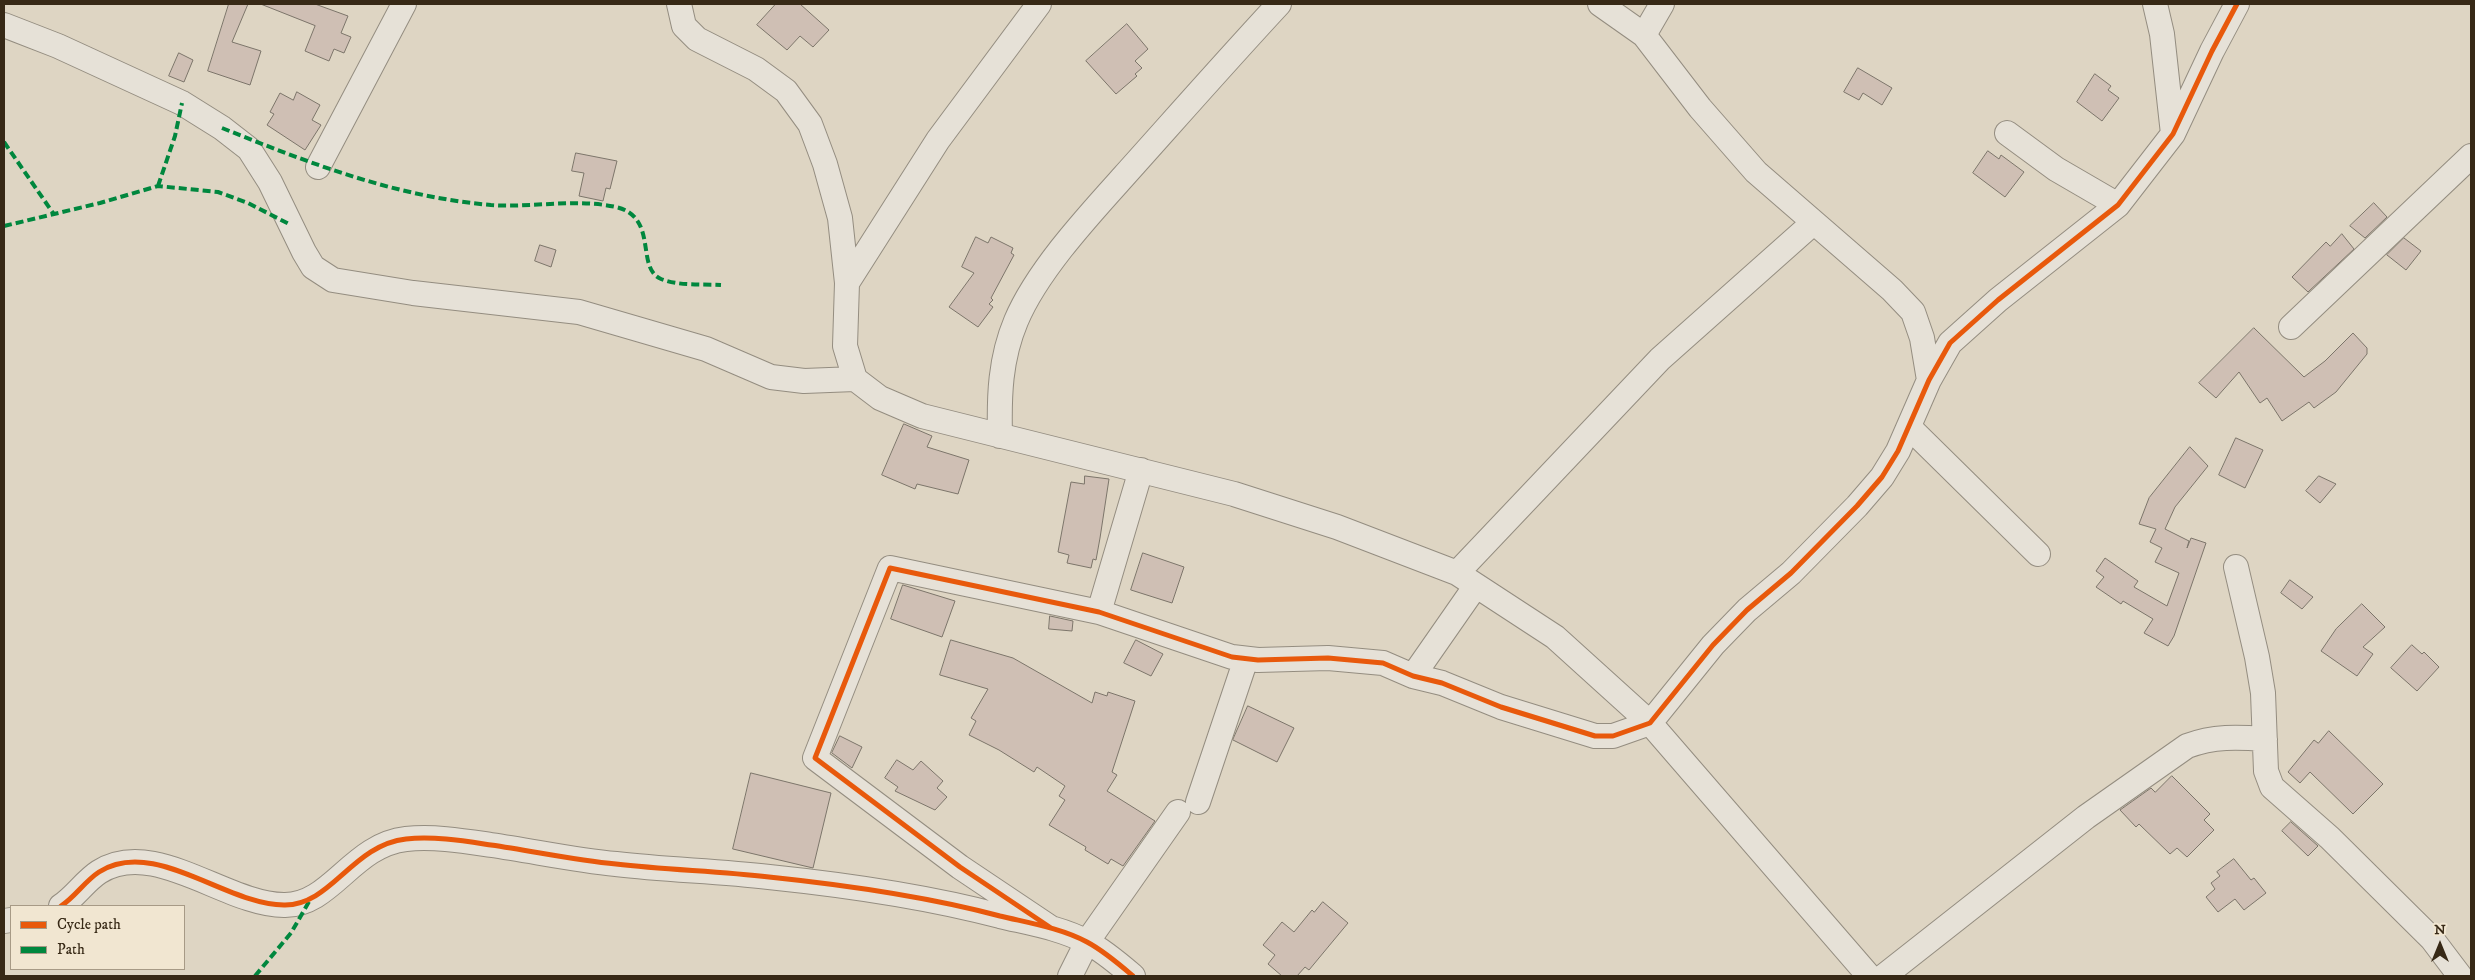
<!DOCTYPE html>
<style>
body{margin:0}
#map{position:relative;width:2475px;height:980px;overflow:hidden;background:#ded5c3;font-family:"IM FELL DW Pica",serif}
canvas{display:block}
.frame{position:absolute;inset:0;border:5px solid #372916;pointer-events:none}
.legend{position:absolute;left:10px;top:905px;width:175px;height:65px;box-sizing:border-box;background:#f1e6d1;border:1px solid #a79a86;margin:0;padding:6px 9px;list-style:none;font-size:15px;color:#372916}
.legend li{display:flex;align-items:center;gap:10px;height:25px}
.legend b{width:25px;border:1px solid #a79a86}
.north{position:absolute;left:2415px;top:920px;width:50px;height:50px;-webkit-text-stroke:4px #f1e6d1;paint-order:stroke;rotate:0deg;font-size:14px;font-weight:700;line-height:20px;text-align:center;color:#372916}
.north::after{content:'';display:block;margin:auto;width:18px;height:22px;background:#372916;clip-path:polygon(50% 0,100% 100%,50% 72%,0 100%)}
</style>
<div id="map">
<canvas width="2475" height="980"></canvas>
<div class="frame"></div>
<ul class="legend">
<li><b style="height:6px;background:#e8590c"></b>Cycle path</li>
<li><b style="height:6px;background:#00873e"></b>Path</li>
</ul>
<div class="north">N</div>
</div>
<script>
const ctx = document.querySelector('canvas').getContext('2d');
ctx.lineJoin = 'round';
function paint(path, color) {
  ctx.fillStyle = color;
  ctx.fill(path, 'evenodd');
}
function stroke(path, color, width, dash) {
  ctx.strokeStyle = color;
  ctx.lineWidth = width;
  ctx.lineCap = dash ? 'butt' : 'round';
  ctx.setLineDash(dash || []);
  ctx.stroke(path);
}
const building = new Path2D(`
 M229,4H248L232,42L261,51L250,85L208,71Z
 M261,4H315L348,16L341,33L351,37L344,53L334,49L329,61L305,51L315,26Z
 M776,4H800L829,30L813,47L800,36L787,50L757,25Z
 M1127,24L1148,49L1135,61L1142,68L1135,74L1137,76L1116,94L1086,61Z
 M179,53L193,60L184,82L169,76Z
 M1858,68L1892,88L1882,105L1863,93L1859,100L1844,92Z
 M2095,74L2111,86L2108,90L2119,98L2102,121L2077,102Z
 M297,92L320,105L312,120L321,125L305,150L267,125L274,114L270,112L280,93L293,100Z
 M1988,151L1999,159L2001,155L2024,172L2005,197L1973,173Z
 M576,153L617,161L610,189L606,188L603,201L579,196L584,173L572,171Z
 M2374,203L2387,217L2365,238L2350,226Z
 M2342,234L2354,249L2308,292L2292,277L2326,242L2330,246Z
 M976,237L988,243L991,237L1013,248L1011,253L1014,255L991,298L993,300L989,304L993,307L978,327L949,307L974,273L962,267Z
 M2404,238L2421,251L2406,270L2387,255Z
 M540,245L556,250L551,267L535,261Z
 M2254,328L2304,377L2325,361L2353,333L2367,348V354L2336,392L2314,408L2309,402L2282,421L2267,398L2260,403L2239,372L2216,398L2199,383Z
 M904,424L932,436L927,447L969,460L958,494L917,484L915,489L882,475Z
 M2236,438L2263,450L2245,488L2219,475Z
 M2190,447L2208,466L2175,507L2165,529L2189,541L2187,548L2191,538L2206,543L2174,636L2168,646L2144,633L2153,619L2123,601L2121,604L2096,587L2104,577L2096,571L2105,558L2138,581L2134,587L2167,606L2179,573L2155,562L2162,548L2150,542L2156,529L2139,524L2149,498Z
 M1085,476L1109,479L1100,538L1096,560L1093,559L1091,568L1067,563L1069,555L1058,552L1071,482L1084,484Z
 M2319,476L2336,484L2320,503L2306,491Z
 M1143,553L1184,567L1172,603L1131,590Z
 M2290,580L2313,597L2302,609L2281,593Z
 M903,585L955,601L942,637L891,619Z
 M2362,604L2385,627L2363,647L2373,654L2357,676L2321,651L2336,629Z
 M1050,616L1073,621L1072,631L1049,629Z
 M951,640L1013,658L1092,703L1095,692L1107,696L1108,692L1135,701L1112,772L1117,775L1107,791L1155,821L1123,866L1111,859L1108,864L1085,850L1086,847L1049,825L1065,800L1059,796L1065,786L1037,767L1034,772L999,750L969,735L976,721L971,718L988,689L940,675Z
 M1136,640L1163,654L1151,676L1124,663Z
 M2412,645L2422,654L2424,652L2439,667L2417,691L2391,668Z
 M1248,706L1294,728L1277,762L1233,740Z
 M2329,731L2383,784L2353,814L2310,772L2300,783L2288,772L2314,740L2318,743Z
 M840,736L862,747L852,768L832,753Z
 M897,760L913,770L921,761L943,781L937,788L947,797L935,810L895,791L898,787L885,778Z
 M751,773L831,793L813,868L733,849Z
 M2172,776L2210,814L2204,820L2214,830L2187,857L2177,848L2170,854L2139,824L2136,827L2120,810L2151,788L2155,792Z
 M2291,822L2318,846L2308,856L2282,831Z
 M2234,859L2251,880L2254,878L2266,893L2244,910L2235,899L2218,912L2206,897L2215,889L2211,883L2220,876L2217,872Z
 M1323,902L1348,923L1309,970L1305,967L1297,976H1282L1268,964L1275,955L1263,945L1282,922L1294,932L1312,910L1314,912Z`);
paint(building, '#cfbfb4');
stroke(building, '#7c756a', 1);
const minor = new Path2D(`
 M679,4L684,26L697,39L756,69L786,91L810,124L825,164L840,218L847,283L845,346L855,379L880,398L922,416L1234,494L1337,527L1457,573L1555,637L1650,723L1869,976
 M1600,4L1644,35L1700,108L1756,172L1892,290L1913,312L1922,338L1929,380
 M2155,4L2162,34L2173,134
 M4,25L58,46L182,103L222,128L249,149L270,182L304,252L313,267L333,280L413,293L579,312L706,349L771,377L804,381L855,379
 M1644,35L1662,4
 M2007,133L2056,169L2118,205
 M318,167L404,4
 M847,283L938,140L1039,4
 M2291,327L2471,156
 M1909,427L2038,554
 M1000,436C999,396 1000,359 1016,321C1037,271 1088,216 1124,176C1176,118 1227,60 1279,4
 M2236,567L2257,657L2263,693L2266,771L2272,787L2330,838L2432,939L2460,976
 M1457,573L1660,359L1813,223
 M1099,612L1141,470
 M1413,676L1475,587
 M1198,802L1246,659
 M61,906C75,897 85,881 99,872C154,837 226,905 284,905C331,906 352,845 406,839C434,836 464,841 491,845C533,851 574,860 616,864C667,870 718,871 769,877C846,885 925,896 1000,916C1029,923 1061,928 1087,942C1104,951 1119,964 1133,976
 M4,921L11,920
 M1051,928L960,867L815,758L890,568L1099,612L1232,657L1258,660L1328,658L1383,663L1413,676L1442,683L1501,707L1595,736H1613L1650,723L1713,645L1747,610L1791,573L1857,506L1882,477L1898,451L1929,380L1950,343L1998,300L2118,205L2173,134L2212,51L2237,4
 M1070,976L1087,942L1178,812
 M1884,976L2086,817L2187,746C2214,736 2237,737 2265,739`);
stroke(minor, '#948d80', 26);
stroke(minor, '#e6e1d7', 24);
stroke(new Path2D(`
 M222,128C309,163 396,197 491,205C532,208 575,198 616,207C659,217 635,268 661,279C678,286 702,284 721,285
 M4,142L53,213
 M158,186L175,136L182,103
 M4,226L100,203L158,186L218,192L248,203L289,224
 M255,976L291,933L310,900`), '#00873e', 4, [8, 4]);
stroke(new Path2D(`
 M61,906C75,897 85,881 99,872C154,837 226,905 284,905C331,906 352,845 406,839C434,836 464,841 491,845C533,851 574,860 616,864C667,870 718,871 769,877C846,885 925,896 1000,916C1029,923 1061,928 1087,942C1104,951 1119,964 1133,976
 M1051,928L960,867L815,758L890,568L1099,612L1232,657L1258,660L1328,658L1383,663L1413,676L1442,683L1501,707L1595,736H1613L1650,723L1713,645L1747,610L1791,573L1857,506L1882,477L1898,451L1929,380L1950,343L1998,300L2118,205L2173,134L2212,51L2237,4`), '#e8590c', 5);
</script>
